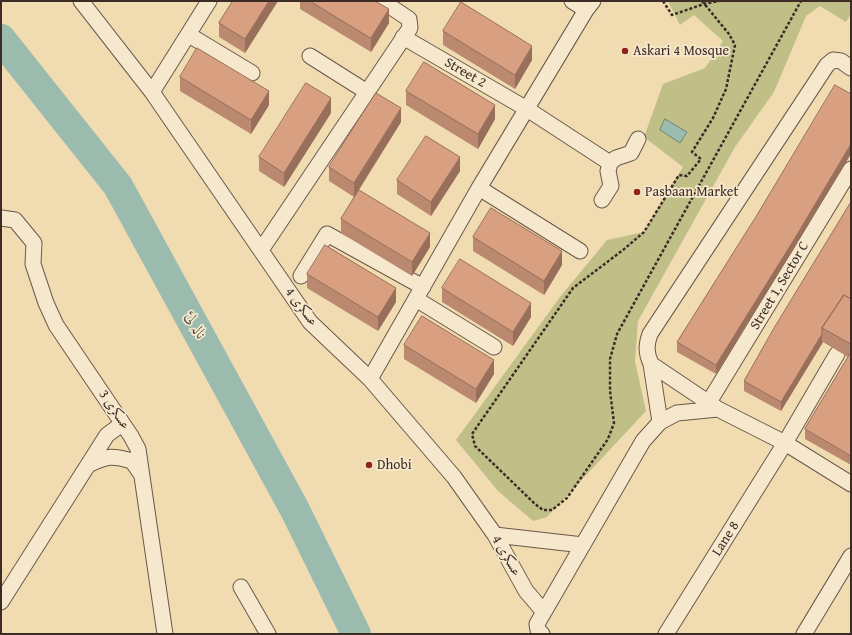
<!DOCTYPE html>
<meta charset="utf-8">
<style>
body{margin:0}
#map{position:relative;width:852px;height:635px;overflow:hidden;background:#f1dcb2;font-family:"Gentium Book Plus",serif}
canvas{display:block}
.frame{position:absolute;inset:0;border:2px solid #3d2c26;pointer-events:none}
</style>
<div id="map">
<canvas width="852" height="635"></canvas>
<div class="frame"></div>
</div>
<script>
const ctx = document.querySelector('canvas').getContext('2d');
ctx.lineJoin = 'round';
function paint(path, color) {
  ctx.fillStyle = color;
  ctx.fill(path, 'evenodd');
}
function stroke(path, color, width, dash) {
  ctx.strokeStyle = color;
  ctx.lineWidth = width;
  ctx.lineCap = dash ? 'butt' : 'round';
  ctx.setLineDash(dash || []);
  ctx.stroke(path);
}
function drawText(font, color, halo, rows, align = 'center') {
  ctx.font = font + ' "Gentium Book Plus",Amiri,serif';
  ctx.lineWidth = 3.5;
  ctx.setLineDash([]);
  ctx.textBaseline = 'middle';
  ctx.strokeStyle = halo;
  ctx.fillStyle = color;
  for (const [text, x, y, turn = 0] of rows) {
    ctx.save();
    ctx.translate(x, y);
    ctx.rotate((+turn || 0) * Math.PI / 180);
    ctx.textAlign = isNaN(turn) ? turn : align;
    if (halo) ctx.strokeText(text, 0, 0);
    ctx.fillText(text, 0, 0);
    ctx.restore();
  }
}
paint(new Path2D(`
 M668,1H851V14L846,22L820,6L806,16L774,92L735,147L638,321L635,361L646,411L547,517L533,521L498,491L456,440L560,297L607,240L644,232L683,167L644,137L663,84L705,68L723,41L694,15L680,25Z`), '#c0bf88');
const water = new Path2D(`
 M665,119L687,132L680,143L660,130Z`);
paint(water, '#9bbbaf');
stroke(water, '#758278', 1);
stroke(new Path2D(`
 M1,39L118,186L295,510L356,634`), '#9bbbaf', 30);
const street = new Path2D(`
 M81,1L152,92
 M209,1L152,92L310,322L370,379L454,477L495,535L526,591L544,612
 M572,1L586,10
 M189,35L252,73
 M403,37L527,109L610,163L608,171L611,186L602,200
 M310,56L367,92
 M610,163L616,158L631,153L638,139
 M479,188L580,251
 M1,218L15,220L34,243L33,264L46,303L56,325L131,436L138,449L165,634
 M261,250L410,28L409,19L382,1
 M301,276L327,234L423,287
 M416,299L494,347
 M651,364L660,422
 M370,379L479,188L586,10L593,1
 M709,402L851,169
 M718,409L651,364C646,353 646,345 650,334L827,65L833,60L841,61L851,68
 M88,465C107,456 111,455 132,461L141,474
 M495,535L583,545
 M241,587L268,634
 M1,602L107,435L122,424
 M542,634L538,630L537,624L643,441L660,422L677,413L718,409L785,443L851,484
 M666,634L785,443L837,354
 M804,634L851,556`);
stroke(street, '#6a5849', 17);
stroke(new Path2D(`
 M663,1L672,15L704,4L719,1
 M702,1L729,34L735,45L726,89L713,118L692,152L701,159L687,176L679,175L644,232L623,250L573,288L472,434L475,446L535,504L543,510H552L567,498L608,439L614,423L610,391V359L617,334L801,1`), '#3d2c26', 2.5, [3, 2]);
stroke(street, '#f6e8cd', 15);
paint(new Path2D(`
 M233,1H278L245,53L219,37V23Z
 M300,1H375L389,23L371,52L300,9Z
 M443,31L532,60L515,89L443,45Z
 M180,77L269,105L251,134L180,91Z
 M406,91L495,119L478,149L406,105Z
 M331,113L284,187L259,171V157Z
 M401,122L359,190L430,247L412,276L341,233V219L354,197L329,181V167Z
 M460,171L431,216L397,194V180Z
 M851,202V465L805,439V429L848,357L823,342L781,411L744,391V381Z
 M473,237L562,265L544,295L473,251Z
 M795,247L716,374L677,352V342Z
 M307,274L396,302L378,331L307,288Z
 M442,288L531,317L513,346L442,302Z
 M404,345L494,374L476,403L404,359Z`), '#ba896f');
paint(new Path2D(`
 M269,1H278L245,53V39Z
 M389,9V23L371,52V38Z
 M532,46V60L515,89V75Z
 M269,91V105L251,134V120Z
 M331,98V113L284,187V173Z
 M495,105V119L478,149V134Z
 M401,108V122L354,197V183Z
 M851,144V154L795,247L716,374V365Z
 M460,157V171L431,216V202Z
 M430,233V247L412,276V262Z
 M562,251V265L544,295V281Z
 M396,288V302L378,331V317Z
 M531,303V317L513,346V332Z
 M822,334V342H823L781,411V402Z
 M494,360V374L476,403V389Z`), '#976f5a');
const building = new Path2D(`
 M233,1H269L245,39L219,23Z
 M310,1H375L389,9L371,38Z
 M461,2L532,46L515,75L443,31Z
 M197,48L269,91L251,120L180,77Z
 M424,62L495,105L478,134L406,91Z
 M306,83L331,98L284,173L259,157Z
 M835,85L851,94V144L795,238L716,365L677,342L757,215Z
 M376,93L401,108L354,183L329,167Z
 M426,136L460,157L431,202L397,180Z
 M359,190L430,233L412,262L341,219Z
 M851,202V299L844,295L822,328V334L781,402L744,381L774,328Z
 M491,208L562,251L544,281L473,237Z
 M325,245L396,288L378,317L307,274Z
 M460,259L531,303L513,332L442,288Z
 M844,295L851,299V344L822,328Z
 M422,316L494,360L476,389L404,345Z
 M851,352V456L805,429Z`);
paint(building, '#d89f81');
stroke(building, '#976f5a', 1);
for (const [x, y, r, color] of [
 [625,51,4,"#8f2418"],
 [637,192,4,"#8f2418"],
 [369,465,4,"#8f2418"]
]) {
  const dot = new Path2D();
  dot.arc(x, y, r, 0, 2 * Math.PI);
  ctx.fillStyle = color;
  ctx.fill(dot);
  stroke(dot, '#f6e8cd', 1.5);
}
drawText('14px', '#3d2c26', '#f6e8cd', [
 ["Askari 4 Mosque",633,51],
 ["Pasbaan Market",645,192],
 ["Dhobi",377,465]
], 'left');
drawText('14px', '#3d2c26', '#f6e8cd', [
 ["Street 2",465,73,30],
 ["Street 1, Sector C",780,286,-59],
 ["عسکری 4",301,307,53],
 ["عسکری 3",114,410,56],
 ["Lane 8",726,539,-58],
 ["عسکری 4",506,556,60]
]);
drawText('italic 15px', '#545048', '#f6e8cd', [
 ["نالہ لئ",195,326,61]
]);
</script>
